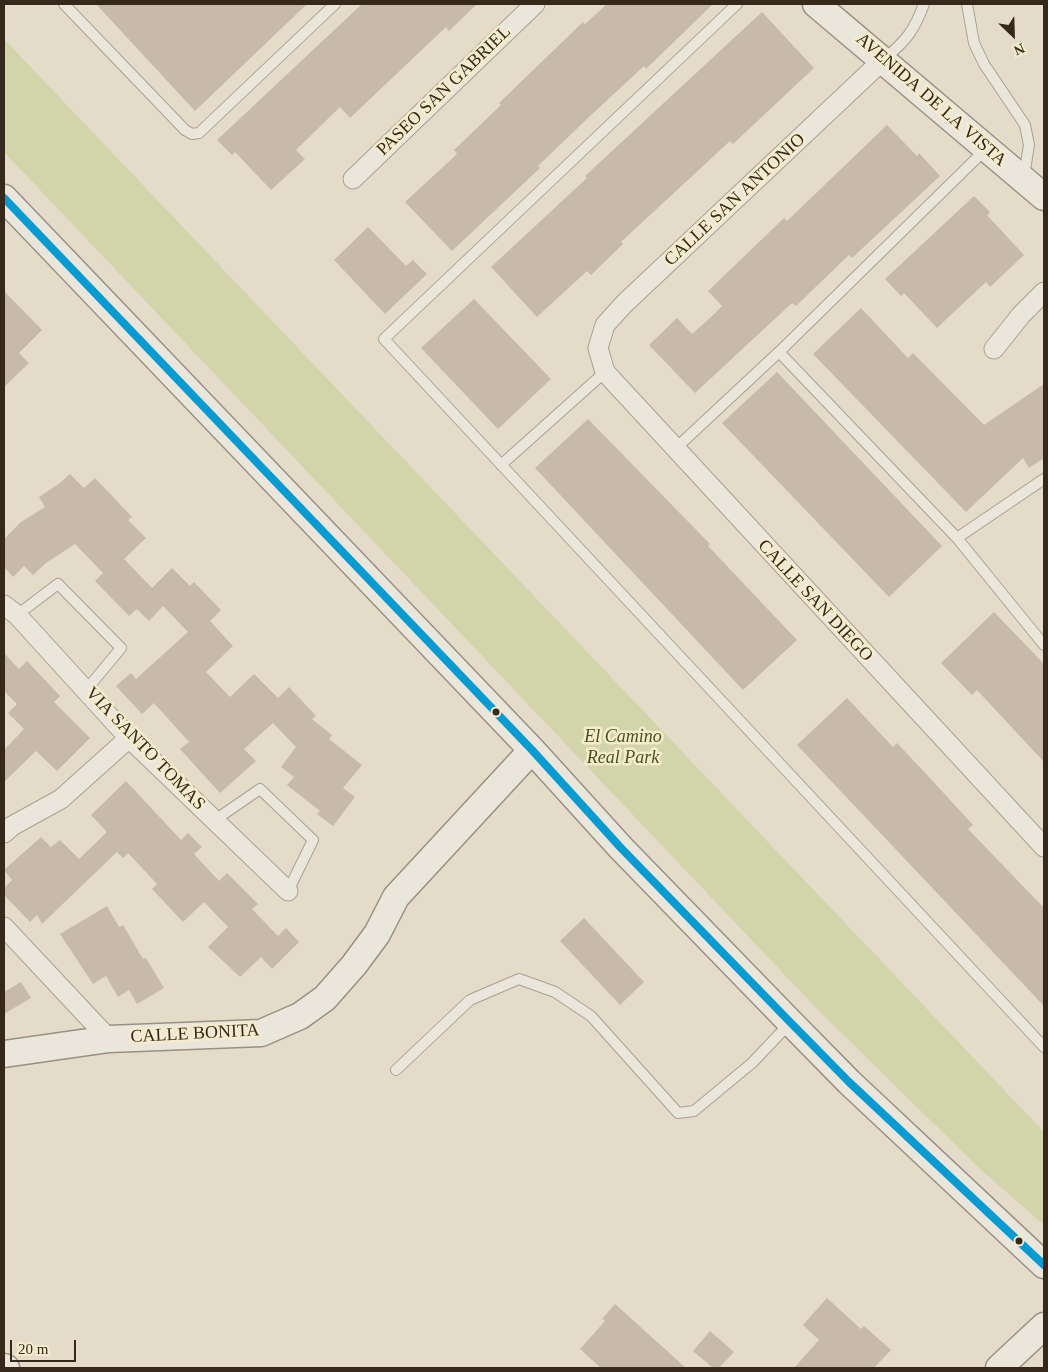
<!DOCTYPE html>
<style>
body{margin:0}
#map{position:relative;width:1048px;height:1372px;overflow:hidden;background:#e4dcc8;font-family:"Times New Roman",serif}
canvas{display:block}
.frame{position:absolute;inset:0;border:5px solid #36291b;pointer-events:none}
.north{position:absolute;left:988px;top:10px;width:50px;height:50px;-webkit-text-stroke:4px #f6eccd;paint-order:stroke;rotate:156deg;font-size:14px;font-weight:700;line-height:20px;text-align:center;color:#36291b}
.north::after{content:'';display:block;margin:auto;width:18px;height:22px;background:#36291b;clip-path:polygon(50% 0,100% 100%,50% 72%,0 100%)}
.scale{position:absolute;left:10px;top:1340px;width:66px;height:22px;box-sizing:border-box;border:2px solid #36291b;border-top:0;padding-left:6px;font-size:15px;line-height:18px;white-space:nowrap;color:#36291b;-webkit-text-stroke:4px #f6eccd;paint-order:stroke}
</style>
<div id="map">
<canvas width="1048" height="1372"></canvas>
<div class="frame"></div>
<div class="north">N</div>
<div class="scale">20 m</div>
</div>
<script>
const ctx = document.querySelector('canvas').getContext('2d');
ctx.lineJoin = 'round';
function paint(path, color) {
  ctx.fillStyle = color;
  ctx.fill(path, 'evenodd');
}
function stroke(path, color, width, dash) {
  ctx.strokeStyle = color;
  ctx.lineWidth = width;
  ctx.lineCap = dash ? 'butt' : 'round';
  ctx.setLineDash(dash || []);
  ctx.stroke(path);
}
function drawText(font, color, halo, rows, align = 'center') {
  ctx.font = font + ' "Times New Roman",serif';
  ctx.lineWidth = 5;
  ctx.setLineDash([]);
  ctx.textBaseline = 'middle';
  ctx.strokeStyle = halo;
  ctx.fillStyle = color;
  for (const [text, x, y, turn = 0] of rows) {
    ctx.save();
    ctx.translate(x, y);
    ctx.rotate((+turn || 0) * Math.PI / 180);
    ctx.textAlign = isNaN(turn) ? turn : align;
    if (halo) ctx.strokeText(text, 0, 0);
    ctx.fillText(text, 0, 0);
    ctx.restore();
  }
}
paint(new Path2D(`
 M4,39L1044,1132V1225L980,1169L818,1010L4,152Z`), '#d2d4aa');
paint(new Path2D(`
 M96,4H307L195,111Z
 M362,4H477L449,31L446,27L350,118L340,107L296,150L305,159L271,190L235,152L232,155L217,140Z
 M607,4H713L646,69L644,66L589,117L538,166L540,168L452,251L405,202L457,154L454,150L501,105L499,103L583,22L585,24Z
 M762,12L814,68L733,144L730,141L621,242L623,244L591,275L587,271L537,317L491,267L587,178L585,176Z
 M887,125L917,156L919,153L940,176L852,258L849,255L796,306L792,303L695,393L649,345L677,318L692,334L709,319L722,306L708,291L784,218L787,221Z
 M974,196L990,212L987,215L1024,255L990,287L986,282L937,328L904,293L901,296L885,279Z
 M368,227L406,266L413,260L427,274L385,314L334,260Z
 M4,291L42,330L19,353L29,363L4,387Z
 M474,299L551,379L498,429L421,348Z
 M861,308L908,358L913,353L984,425L1044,384V458L1029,468L1023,458L966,512L813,354Z
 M777,372L942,546L889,597L722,423Z
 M588,419L710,544L708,546L797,640L743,690L535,468Z
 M70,474L84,488L95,478L132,517L128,520L146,538L124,559L152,588L172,568L190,586L194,582L221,610L210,621L233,646L206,672L230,697L254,674L278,698L289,687L316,716L312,719L332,735L329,739L362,765L343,788L355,797L333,826L317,814L320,811L287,785L294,777L281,767L296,747L273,723L244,749L256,761L220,793L180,749L189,742L154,703L142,714L116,686L131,673L136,679L188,632L163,606L149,621L137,609L129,616L95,581L103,573L75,544L46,563L33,575L24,566L13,577L4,567V539L21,522L45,507L39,497L60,483Z
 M994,612L1044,664V762L977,690L972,695L941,663Z
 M4,653L19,669L27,661L60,696L54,702L90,738L57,771L36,751L4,782V750L24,729L8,713L17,704L4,691Z
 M847,698L893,747L897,743L929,777L973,825L968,829L1044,908V1006L797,745Z
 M126,781L181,840L188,833L202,847L194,854L219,881L227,873L258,904L252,909L278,936L286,928L299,942L272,969L261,957L240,977L208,947L228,927L204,902L183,922L152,889L157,884L128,853L123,858L117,852L42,924L37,915L30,922L4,895V888L12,880L4,870L41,837L51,847L60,840L79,859L107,832L91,815Z
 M107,906L119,927L123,925L143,959L146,958L164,988L137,1004L129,990L118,997L106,976L93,984L60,934Z
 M584,918L644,982L620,1005L560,941Z
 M21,982L31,998L4,1014V992Z
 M827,1298L861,1329L864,1326L891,1350L874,1368H794L819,1340L803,1325Z
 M615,1304L686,1368H601L580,1349L605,1321L602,1319Z
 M710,1331L734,1352L719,1368H713L693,1351Z`), '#c7baa9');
const lane = new Path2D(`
 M64,4L185,130L192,134L199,133L335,4
 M737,4L384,339L1044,1047
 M967,4L974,43L984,64L1025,125L1029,145L1024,176
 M884,59C906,41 914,31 924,4
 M779,352L957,538L1044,645
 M675,449L779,352L986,149
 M501,465L605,372
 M957,538L1044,479
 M17,615L58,584L121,648L87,689
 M215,820L260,789L313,840L288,891
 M396,1070L470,1000L519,979L555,992L591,1016L678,1113L694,1111L752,1063L790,1023`);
const street = new Path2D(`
 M884,59L624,304L605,325L598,348L605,372L1044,847
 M353,179L535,4
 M994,349L1021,315L1044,292
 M4,605L17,615L129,738L288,891
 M4,833L12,826L61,799L129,738
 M4,927L109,1039`);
const secondary = new Path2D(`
 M816,4L1044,197
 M4,198L532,750L621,848L790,1022L849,1082L1044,1265
 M4,1054L109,1039L261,1033L300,1016L325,998L354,965L377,934L396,897L532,750
 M4,1367L6,1368
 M999,1368L1044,1326`);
stroke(lane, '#a8a192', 12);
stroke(street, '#a8a192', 21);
stroke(secondary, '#989082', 29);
stroke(lane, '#ebe6db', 10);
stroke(street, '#ebe6db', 19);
stroke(secondary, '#ebe6db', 26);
stroke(new Path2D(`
 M4,198L532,750L621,848L790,1022L849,1082L1044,1265`), '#089bd2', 8);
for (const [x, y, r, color] of [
 [496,712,4.5,"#36291b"],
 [1019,1241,4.5,"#36291b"]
]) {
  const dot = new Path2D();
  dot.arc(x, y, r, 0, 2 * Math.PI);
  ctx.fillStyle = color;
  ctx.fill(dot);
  stroke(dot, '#f6eccd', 2);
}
drawText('18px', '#36291b', '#f6eccd', [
 ["PASEO SAN GABRIEL",444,91,-44],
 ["AVENIDA DE LA VISTA",931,100,41],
 ["CALLE SAN ANTONIO",735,200,-43],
 ["CALLE SAN DIEGO",815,601,47],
 ["VIA SANTO TOMAS",145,749,46],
 ["CALLE BONITA",195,1034,-3]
]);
drawText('italic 18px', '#445321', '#f6eccd', [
 ["El Camino",623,737],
 ["Real Park",623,758]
]);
</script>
